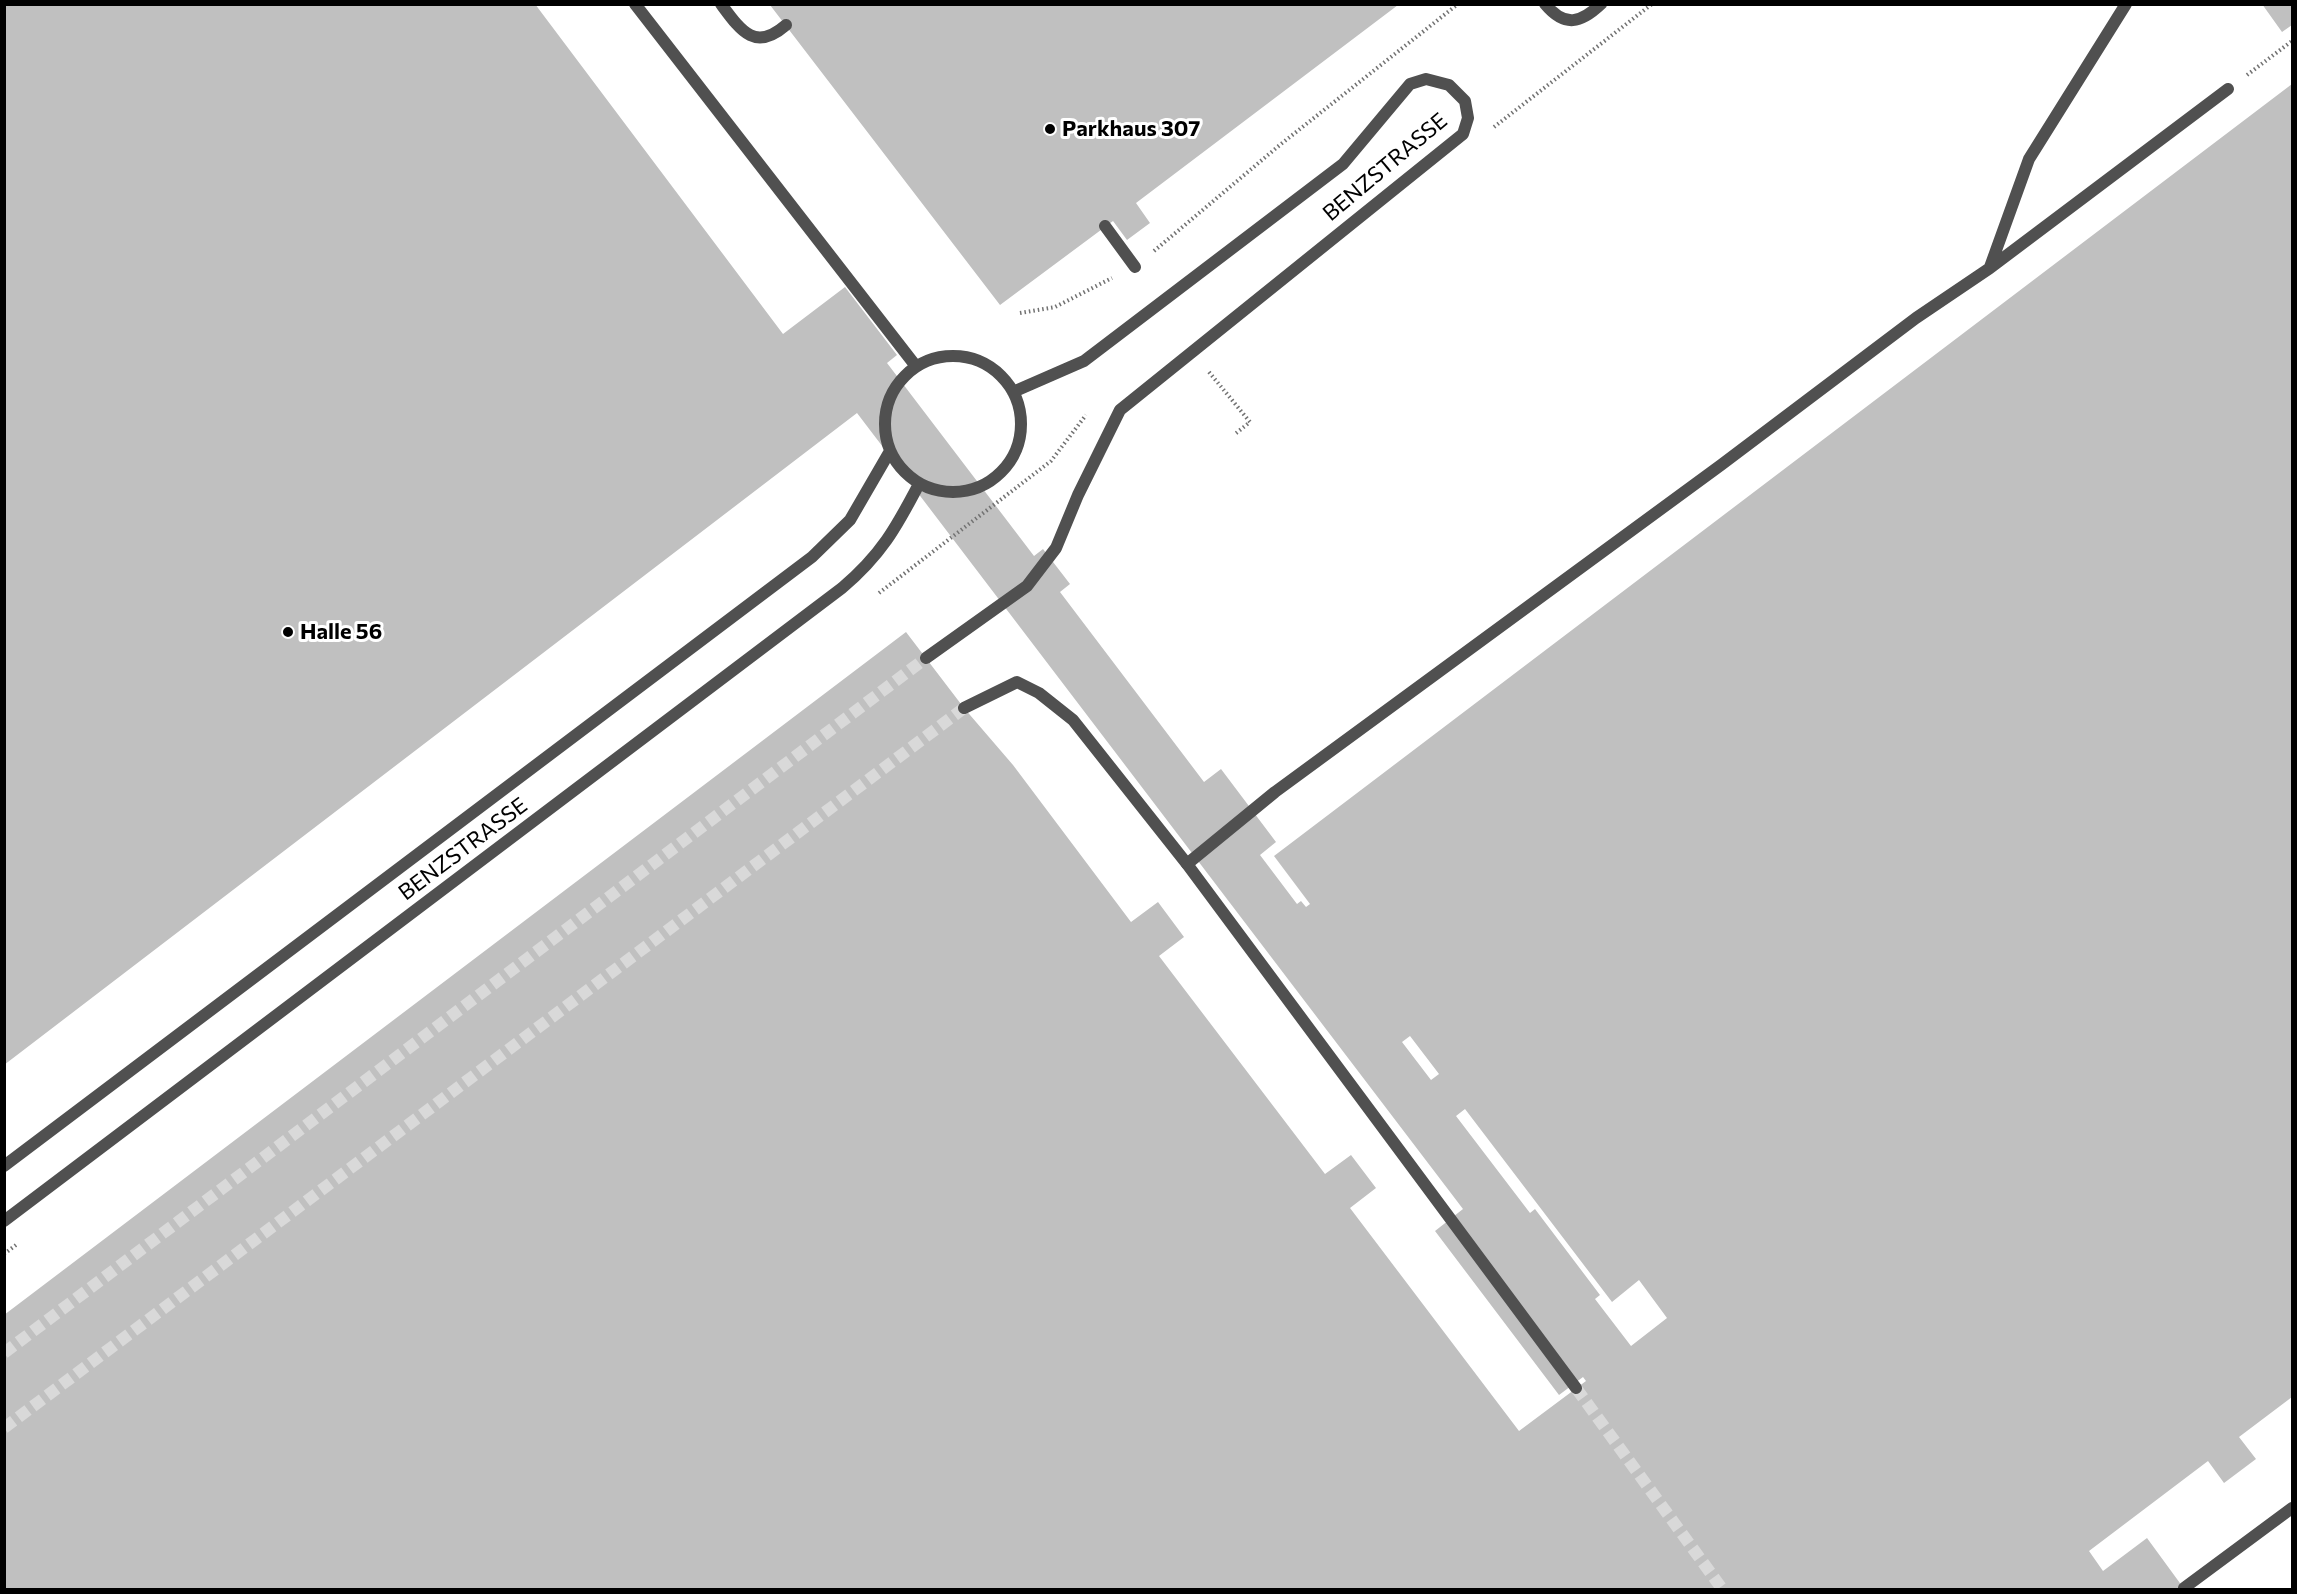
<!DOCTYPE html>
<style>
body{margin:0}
#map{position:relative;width:2297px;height:1594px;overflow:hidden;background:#fff;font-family:Commissioner,sans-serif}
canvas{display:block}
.frame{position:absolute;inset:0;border:6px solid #000;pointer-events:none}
</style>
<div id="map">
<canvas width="2297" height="1594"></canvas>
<div class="frame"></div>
</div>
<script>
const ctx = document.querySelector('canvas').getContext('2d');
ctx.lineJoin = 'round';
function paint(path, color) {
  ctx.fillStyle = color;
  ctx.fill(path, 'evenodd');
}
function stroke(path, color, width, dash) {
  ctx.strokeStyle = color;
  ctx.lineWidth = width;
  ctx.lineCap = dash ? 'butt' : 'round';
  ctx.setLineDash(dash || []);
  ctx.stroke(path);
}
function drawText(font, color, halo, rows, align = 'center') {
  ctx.font = font + ' Commissioner,sans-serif';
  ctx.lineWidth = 6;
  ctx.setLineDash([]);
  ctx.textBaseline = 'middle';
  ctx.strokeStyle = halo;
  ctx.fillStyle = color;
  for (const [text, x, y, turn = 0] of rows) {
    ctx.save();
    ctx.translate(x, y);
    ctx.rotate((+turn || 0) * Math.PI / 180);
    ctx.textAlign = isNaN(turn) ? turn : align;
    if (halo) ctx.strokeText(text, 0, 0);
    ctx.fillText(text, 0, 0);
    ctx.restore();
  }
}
paint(new Path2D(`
 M4,4H535L783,334L845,287L897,355L887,363L1034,556L1043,549L1070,584L1060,592L1204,782L1221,769L1276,842L1260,855L1297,904L1301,901L1306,907L1310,904L1274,856L2292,84V1397L2239,1437L2256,1459L2224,1483L2208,1461L2089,1551L2103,1571L2147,1538L2185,1590H4V1315L906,632L964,708L1013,765L1131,922L1158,902L1184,937L1159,956L1325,1174L1351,1155L1376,1188L1350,1208L1519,1431L1586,1381L1583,1377L1559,1395L1435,1231L1463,1209L857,413L4,1065ZM1410,1036L1439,1074L1431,1080L1402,1042ZM1465,1109L1612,1302L1639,1280L1667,1318L1631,1346L1595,1299L1600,1295L1535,1209L1530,1213L1456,1116Z
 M2262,4H2292V25L2282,32Z
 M770,5H1398L1136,203L1150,223L1127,240L1113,221L1000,305Z`), '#c0c0c0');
stroke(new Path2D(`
 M4,1353L926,658
 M1576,1388L1723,1590
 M4,1428L964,708`), '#d9d9d9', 12, [12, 6]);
stroke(new Path2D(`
 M2247,75L2292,41
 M1494,127L1652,4
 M1154,251L1281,144L1458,4
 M1020,313L1055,307L1112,278
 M1209,372L1250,422L1235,434
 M879,593L1051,461L1086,415
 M4,1254L16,1245`), '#727272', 4, [1.5, 3]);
stroke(new Path2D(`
 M721,4C741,31 755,52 786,25
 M1105,226L1135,267
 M1990,267L2029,159L2126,4
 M1187,864L1275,792L1721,465L1916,318L1990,268L2228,89`), '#505050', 12);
stroke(new Path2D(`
 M635,4L915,365
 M1545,4C1565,28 1581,23 1601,4
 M885 424a68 68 0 1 1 136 0a68 68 0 1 1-136 0Z
 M926,658L1027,586L1056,548L1078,495L1120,410L1463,134L1468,118L1465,101L1449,85L1426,79L1410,84L1343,164L1084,361L1013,392
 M964,708L1017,682L1039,693L1073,720L1187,864L1576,1388
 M4,1166L812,557L850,520L890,451
 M4,1221L842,588C881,555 896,528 919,484
 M2184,1588L2292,1508`), '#505050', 12);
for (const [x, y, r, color] of [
 [1050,129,6,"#000"],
 [288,632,6,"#000"]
]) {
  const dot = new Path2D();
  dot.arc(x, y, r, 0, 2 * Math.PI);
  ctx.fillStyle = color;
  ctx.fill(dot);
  stroke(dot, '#fff', 2);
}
drawText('bold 22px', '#000', '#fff', [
 ["Parkhaus 307",1062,129],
 ["Halle 56",300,632]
], 'left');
drawText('22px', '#000', '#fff', [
 ["BENZSTRASSE",1385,167,-40],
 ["BENZSTRASSE",463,849,-37]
]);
</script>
